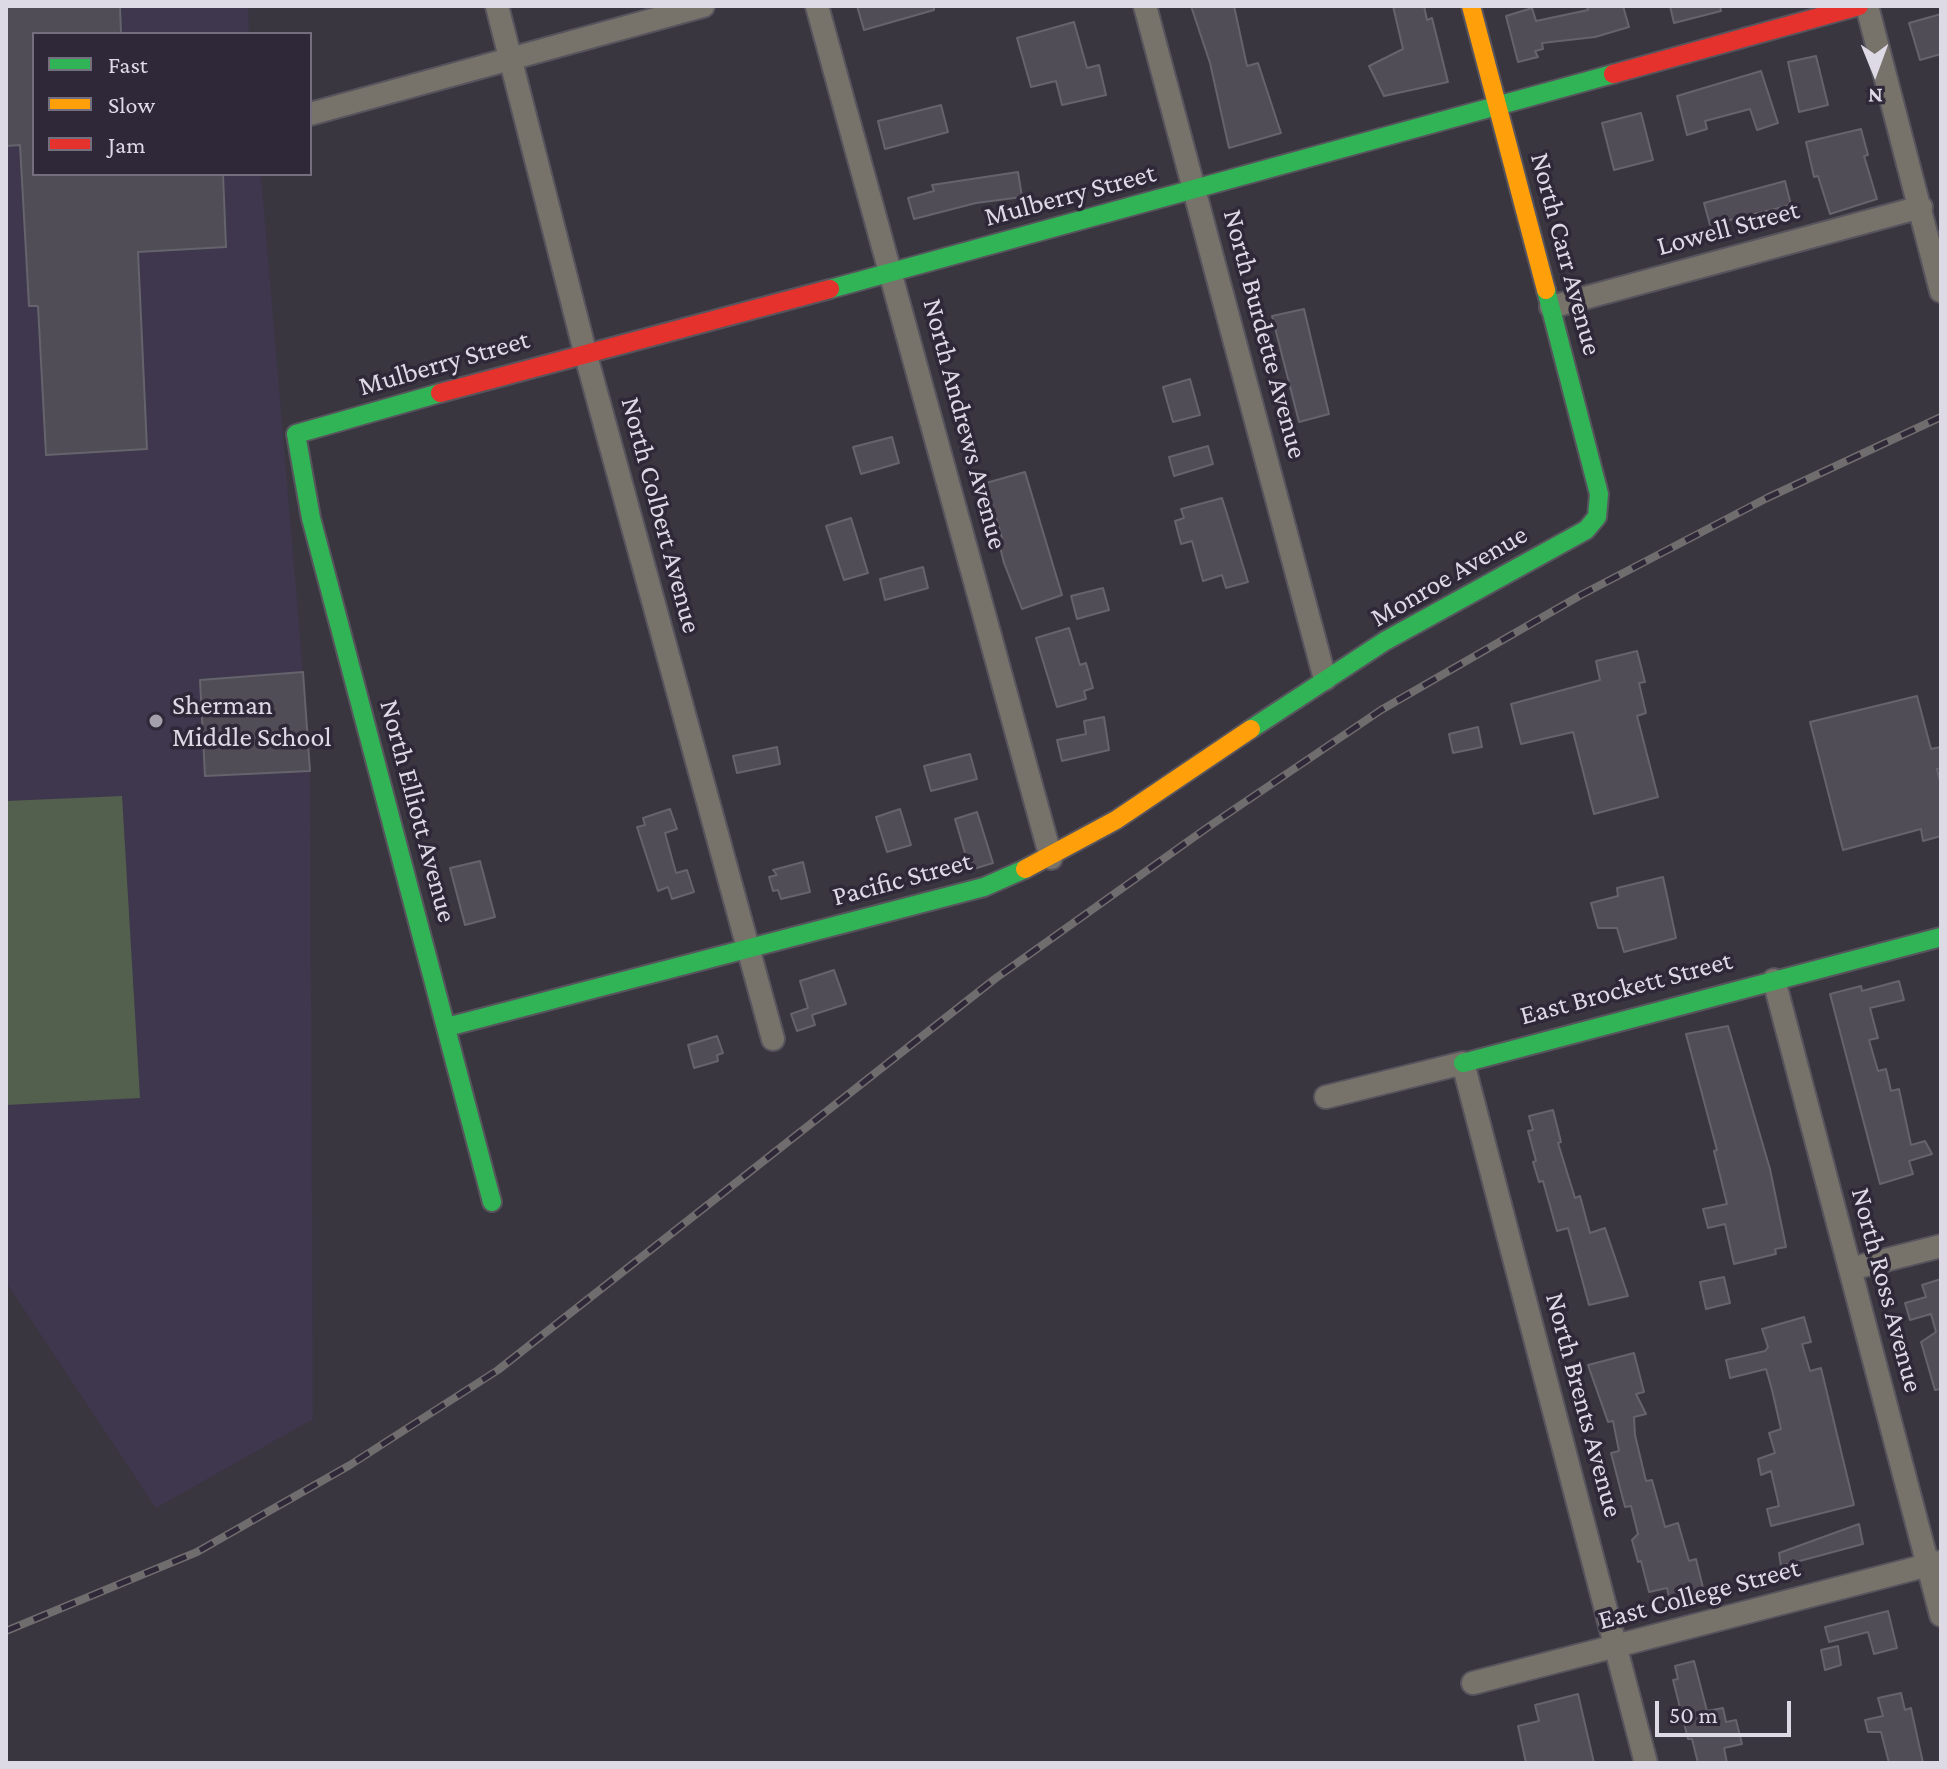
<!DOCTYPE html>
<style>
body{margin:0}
#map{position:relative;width:1947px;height:1769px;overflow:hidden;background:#393640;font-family:"Crimson Pro",serif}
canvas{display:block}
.frame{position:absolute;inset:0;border:8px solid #ddd9e5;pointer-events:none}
.legend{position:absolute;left:32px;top:32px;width:280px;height:144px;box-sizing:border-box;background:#2e2839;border:2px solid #746f7e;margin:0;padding:10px 14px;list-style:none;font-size:24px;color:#ddd9e5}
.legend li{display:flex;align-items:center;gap:16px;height:40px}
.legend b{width:40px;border:2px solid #746f7e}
.north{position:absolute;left:1835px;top:32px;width:80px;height:80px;-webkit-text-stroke:6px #2e2839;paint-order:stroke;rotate:179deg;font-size:22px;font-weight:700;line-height:32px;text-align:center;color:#ddd9e5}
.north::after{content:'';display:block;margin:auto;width:28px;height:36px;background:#ddd9e5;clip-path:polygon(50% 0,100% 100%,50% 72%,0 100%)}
.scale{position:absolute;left:1655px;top:1701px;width:136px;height:36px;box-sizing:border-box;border:4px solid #ddd9e5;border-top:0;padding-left:10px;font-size:24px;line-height:28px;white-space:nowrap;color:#ddd9e5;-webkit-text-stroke:6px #2e2839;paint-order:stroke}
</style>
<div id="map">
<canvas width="1947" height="1769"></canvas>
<div class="frame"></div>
<ul class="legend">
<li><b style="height:10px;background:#30b455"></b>Fast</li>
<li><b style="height:10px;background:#ff9f0a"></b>Slow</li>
<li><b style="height:10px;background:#e5322d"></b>Jam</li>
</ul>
<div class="north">N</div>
<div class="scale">50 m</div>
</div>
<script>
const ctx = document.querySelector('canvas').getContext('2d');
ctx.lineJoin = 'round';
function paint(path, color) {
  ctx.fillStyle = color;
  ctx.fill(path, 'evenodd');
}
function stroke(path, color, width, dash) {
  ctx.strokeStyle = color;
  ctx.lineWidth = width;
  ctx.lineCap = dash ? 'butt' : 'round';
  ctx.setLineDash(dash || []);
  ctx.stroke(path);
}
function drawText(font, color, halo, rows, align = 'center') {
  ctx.font = font + ' "Crimson Pro",serif';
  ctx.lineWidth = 7;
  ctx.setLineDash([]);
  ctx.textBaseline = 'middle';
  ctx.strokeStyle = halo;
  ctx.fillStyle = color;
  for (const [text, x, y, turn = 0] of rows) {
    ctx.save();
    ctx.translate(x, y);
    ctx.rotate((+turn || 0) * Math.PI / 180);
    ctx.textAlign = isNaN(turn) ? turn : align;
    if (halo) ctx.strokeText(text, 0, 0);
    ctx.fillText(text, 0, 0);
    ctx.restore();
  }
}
paint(new Path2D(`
 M6,6H248L249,34H34V174H261L303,672L310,771L313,1419L156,1508L6,1282Z`), '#3e374d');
paint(new Path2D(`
 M122,796L140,1098L6,1105V801Z`), '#53604d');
const building = new Path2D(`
 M6,6H120L121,34H34V174H223L226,247L138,252L147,449L46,455L38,306H29L20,145L6,146Z
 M857,6H934V10L864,30Z
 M1191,6H1234L1247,66L1258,63L1281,133L1229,148L1210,63Z
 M1393,6H1424L1427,20L1432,18L1448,82L1384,96L1369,66L1403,49Z
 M1587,6H1623L1629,27L1595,37L1542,43L1543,49L1535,51L1538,57L1518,62L1506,16L1532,8L1536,21L1588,10Z
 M1670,6H1720L1721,11L1674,23Z
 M1941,14V54L1920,60L1909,23Z
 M1074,22L1087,68L1099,65L1106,95L1062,105L1056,81L1031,87L1017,38Z
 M1816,56L1828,105L1799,112L1788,62Z
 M1761,71L1778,123L1757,130L1750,109L1705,121L1707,129L1687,135L1677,96Z
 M941,105L948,132L885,149L878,121Z
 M1641,113L1653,160L1614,170L1602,123Z
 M1861,129L1868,155L1864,156L1877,199L1830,214L1818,176L1814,177L1806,142Z
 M1018,172L1022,197L976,203L914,219L908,198L934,191L932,185Z
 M1785,181L1791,205L1710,225L1704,203Z
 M1304,309L1329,414L1299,422L1272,316Z
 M1190,379L1200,415L1173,422L1163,387Z
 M892,437L899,463L861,474L853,447Z
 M1208,446L1213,464L1174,476L1169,457Z
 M1025,472L1062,595L1022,609L1004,563L998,539L1002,538L986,483Z
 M1222,498L1248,582L1226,588L1222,575L1203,581L1192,541L1181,544L1175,521L1184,518L1181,509Z
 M851,518L868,573L844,580L826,526Z
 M923,567L928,588L885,600L880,579Z
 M1103,588L1109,610L1077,619L1071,596Z
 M1069,628L1080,665L1086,663L1093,688L1084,691L1086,699L1057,707L1036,638Z
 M1637,651L1645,682L1639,683L1646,713L1637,716L1658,797L1594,814L1573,732L1521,744L1511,704L1600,680L1596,661Z
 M303,672L310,771L205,776L200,680Z
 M1917,696L1931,749L1941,747V768L1937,769L1941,785V836L1923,841L1921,829L1843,850L1810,722Z
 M1104,717L1109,750L1062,761L1057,740L1086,734L1084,721Z
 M1478,727L1482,747L1453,753L1449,734Z
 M777,747L780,764L737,773L733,756Z
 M970,754L977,779L931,791L924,766Z
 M670,809L677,829L665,833L676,873L687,870L694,892L672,899L668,887L658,891L637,827L645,825L643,818Z
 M900,809L911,845L887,852L876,817Z
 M977,812L993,863L970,870L955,819Z
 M480,861L495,917L465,925L450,868Z
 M803,862L810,892L781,899L778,890L773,891L769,877L777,875L773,870Z
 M1663,877L1676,938L1624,952L1617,928H1598L1591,903L1618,896L1617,888Z
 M834,970L846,1004L812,1015L815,1025L797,1031L791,1014L808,1008L800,981Z
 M1899,981L1904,1000L1870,1008L1878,1038L1869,1040L1878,1071L1886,1069L1891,1091L1899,1089L1911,1145L1925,1141L1932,1154L1909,1161L1913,1174L1880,1184L1830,994L1861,986L1862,991Z
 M1728,1026L1770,1169L1786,1247L1775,1249L1776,1254L1734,1264L1725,1224L1708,1228L1703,1209L1727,1204L1714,1151L1717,1150L1686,1034Z
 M717,1036L723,1053L717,1055L718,1061L694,1068L688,1045Z
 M1553,1110L1561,1142L1558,1143L1575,1198L1580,1196L1590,1233L1605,1228L1628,1296L1589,1305L1568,1228L1557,1231L1543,1181L1539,1182L1533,1162L1536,1161L1528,1131L1533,1130L1529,1116Z
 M1724,1277L1730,1303L1706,1309L1700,1282Z
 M1941,1279V1389L1935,1390L1921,1342L1936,1332L1931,1314L1910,1320L1905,1303L1926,1297L1922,1285Z
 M1804,1317L1811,1342L1802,1344L1810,1371L1821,1368L1854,1505L1771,1526L1767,1509L1779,1506L1771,1471L1761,1475L1758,1459L1775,1453L1769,1433L1781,1429L1772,1390L1766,1369L1730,1378L1726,1360L1765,1351L1768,1347L1762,1329Z
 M1634,1353L1644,1392L1636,1394L1646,1414L1634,1417L1635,1435L1646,1481L1652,1480L1665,1527L1678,1523L1689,1561L1696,1559L1704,1592L1670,1601L1667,1588L1649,1592L1641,1561L1638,1562L1632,1540L1638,1534L1631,1506L1625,1507L1611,1453L1619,1451L1613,1421L1608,1422L1588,1365Z
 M1859,1524L1863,1544L1781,1566L1779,1553Z
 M1888,1611L1897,1648L1874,1654L1868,1632L1829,1642L1825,1627Z
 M1838,1646L1841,1665L1825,1670L1821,1650Z
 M1694,1661L1707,1711L1723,1708L1726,1722L1736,1720L1742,1744L1724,1748L1727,1763H1698L1692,1739H1688L1673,1680L1678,1679L1675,1666Z
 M1901,1693L1905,1710L1911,1708L1923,1763H1889L1881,1732H1868L1865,1720L1883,1716L1878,1698Z
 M1578,1694L1594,1763H1526L1518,1726L1539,1721L1535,1705Z`);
paint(building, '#504d57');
stroke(building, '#65636b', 2);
const street = new Path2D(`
 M497,6L585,352L773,1039
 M817,6L1051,858
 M1145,6L1325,679
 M1867,6L1941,291
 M310,114L703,6
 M1551,307L1921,207
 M1774,980L1941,1615
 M1326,1097L1463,1063L1646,1763
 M1850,1269L1941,1246
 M1473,1683L1940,1562`);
const fast = new Path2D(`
 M830,289L1613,74
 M440,393L296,434L311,518L492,1202
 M1251,729L1385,641L1586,530L1597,517L1599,494L1546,290
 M447,1027L984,887L1025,869
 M1463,1063L1941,937`);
const slow = new Path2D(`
 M1471,6L1546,290
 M1025,869L1116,820L1251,729`);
const jam = new Path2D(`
 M1613,74L1859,6
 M440,393L830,289`);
stroke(street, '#57545d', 26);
stroke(fast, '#57545d', 22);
stroke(slow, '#57545d', 22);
stroke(jam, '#57545d', 22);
stroke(street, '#77736b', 22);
stroke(fast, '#30b455', 18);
stroke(slow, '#ff9f0a', 18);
stroke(jam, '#e5322d', 18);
const rail = new Path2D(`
 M6,1631L197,1552L350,1465L498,1370L996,978L1211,825L1381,710L1581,595L1767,498L1941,417`);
stroke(rail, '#706d6e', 8);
stroke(rail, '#2e2839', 5, [15]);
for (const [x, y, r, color] of [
 [156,721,8,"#a4a0ab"]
]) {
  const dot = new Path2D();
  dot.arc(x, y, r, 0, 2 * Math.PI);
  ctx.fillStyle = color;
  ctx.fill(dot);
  stroke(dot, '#2e2839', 3);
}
drawText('28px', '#ddd9e5', '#2e2839', [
 ["Mulberry Street",1070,195,-15],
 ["Lowell Street",1728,228,-15],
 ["North Carr Avenue",1566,254,75],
 ["North Burdette Avenue",1265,334,75],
 ["Mulberry Street",444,363,-16],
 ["North Andrews Avenue",965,424,75],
 ["North Colbert Avenue",661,515,75],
 ["Monroe Avenue",1449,576,-30],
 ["North Elliott Avenue",418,811,75],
 ["Pacific Street",902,879,-15],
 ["East Brockett Street",1626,988,-15],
 ["North Ross Avenue",1887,1290,75],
 ["North Brents Avenue",1584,1405,75],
 ["East College Street",1699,1594,-15]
]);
drawText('28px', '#ddd9e5', '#2e2839', [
 ["Sherman",172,705],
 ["Middle School",172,737]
], 'left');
</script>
